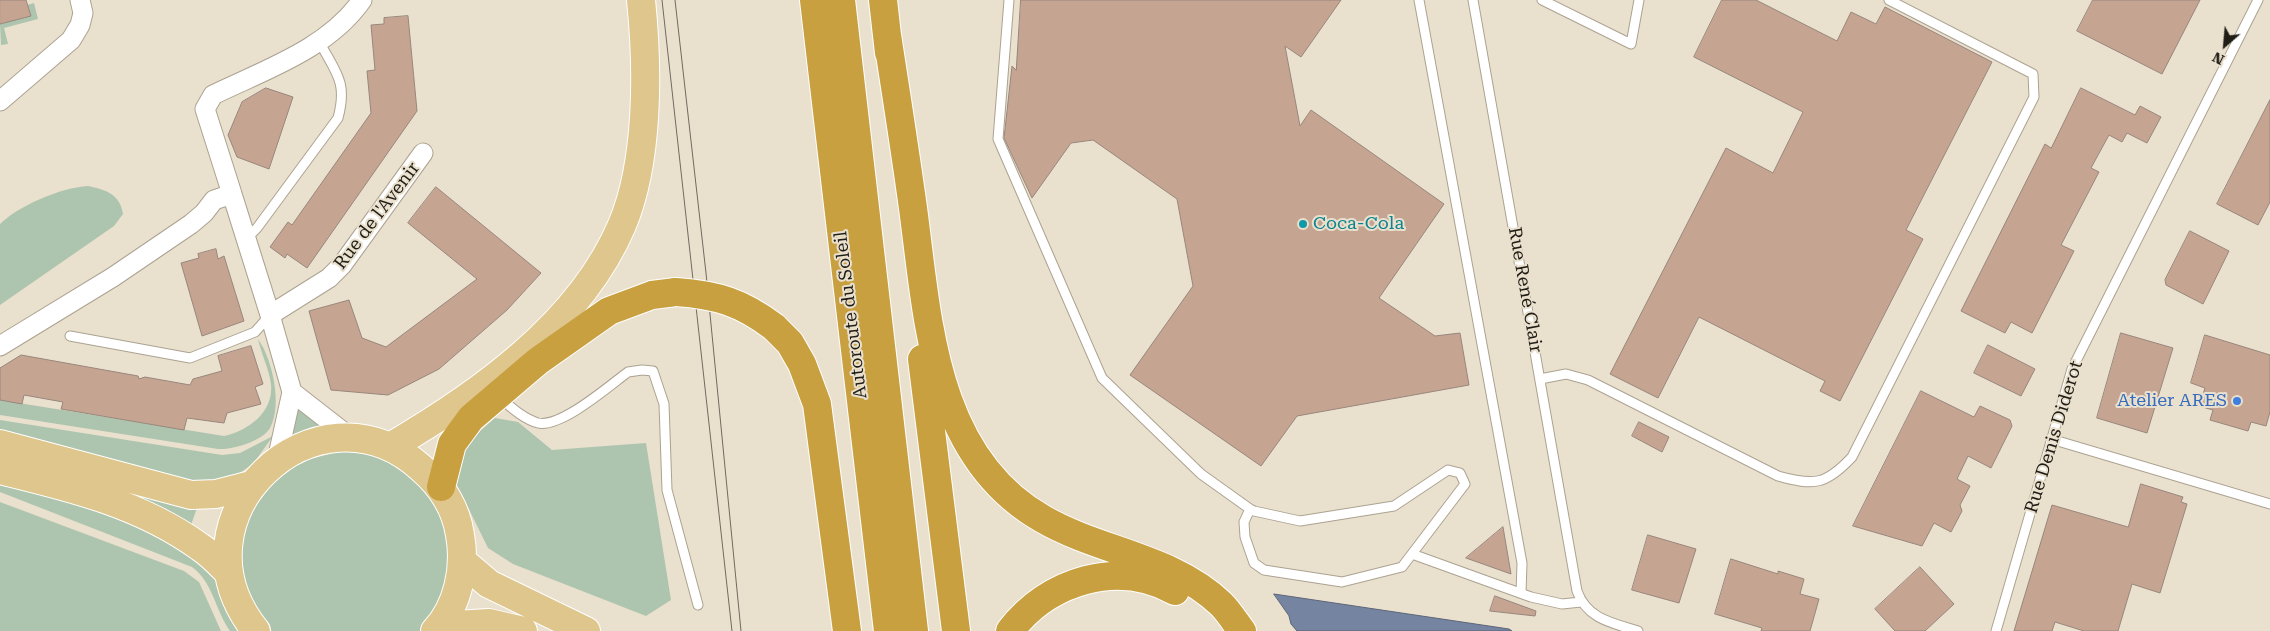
<!DOCTYPE html>
<meta charset="utf-8">
<style>
body{margin:0}
#map{position:relative;width:2270px;height:631px;overflow:hidden;background:#eae0ce;font-family:"Roboto Serif",serif}
canvas{display:block}
.north{position:absolute;left:2200px;top:20px;width:50px;height:50px;-webkit-text-stroke:4px #eae0ce;paint-order:stroke;rotate:207deg;font-size:14px;font-weight:700;line-height:20px;text-align:center;color:#201d16}
.north::after{content:'';display:block;margin:auto;width:18px;height:22px;background:#201d16;clip-path:polygon(50% 0,100% 100%,50% 72%,0 100%)}
</style>
<div id="map">
<canvas width="2270" height="631"></canvas>
<div class="north">N</div>
</div>
<script>
const ctx = document.querySelector('canvas').getContext('2d');
ctx.lineJoin = 'round';
function paint(path, color) {
  ctx.fillStyle = color;
  ctx.fill(path, 'evenodd');
}
function stroke(path, color, width, dash) {
  ctx.strokeStyle = color;
  ctx.lineWidth = width;
  ctx.lineCap = dash ? 'butt' : 'round';
  ctx.setLineDash(dash || []);
  ctx.stroke(path);
}
function drawText(font, color, halo, rows, align = 'center') {
  ctx.font = font + ' "Roboto Serif",serif';
  ctx.lineWidth = 4;
  ctx.setLineDash([]);
  ctx.textBaseline = 'middle';
  ctx.strokeStyle = halo;
  ctx.fillStyle = color;
  for (const [text, x, y, turn = 0] of rows) {
    ctx.save();
    ctx.translate(x, y);
    ctx.rotate((+turn || 0) * Math.PI / 180);
    ctx.textAlign = isNaN(turn) ? turn : align;
    if (halo) ctx.strokeText(text, 0, 0);
    ctx.fillText(text, 0, 0);
    ctx.restore();
  }
}
paint(new Path2D(`
 M34,3L38,19L4,28L8,44L1,45L0,24L30,16L27,5Z
 M88,186C106,190 120,194 123,214L114,226L0,305V224C20,205 60,188 88,186Z
 M258,339C272,358 283,405 270,428C263,441 232,450 218,449L0,415V400L224,436C248,431 274,412 271,384C269,369 261,353 258,339Z
 M296,404L321,426L320,428L291,437Z
 M495,418L518,422L552,450L646,443L671,600L646,616L513,564L488,548L456,483L464,445Z
 M0,420L222,455L240,453L273,436L253,464L241,472L233,477L198,484L0,436Z
 M357,447L423,478L453,539L442,605L423,631H272L266,626L247,595L239,559L243,522L287,465Z
 M65,468L198,505L190,528Z
 M0,477L90,503L185,548L212,573L233,619L241,631H230C215,610 213,582 192,567L0,492Z
 M0,502L184,571L199,582L221,631H0Z`), '#adc5ae');
const water = new Path2D(`
 M1274,594L1509,629L1512,631H1297L1291,624L1289,616Z`);
paint(water, '#7584a1');
stroke(water, '#5c6577', 1);
const building = new Path2D(`
 M0,0H26L31,16L0,24Z
 M1021,0H1341L1301,57L1285,46L1300,126L1311,110L1444,204L1379,298L1435,336L1460,333L1469,385L1297,416L1261,466L1130,375L1193,286L1177,199L1093,140L1071,143L1032,198L1004,138L1012,66L1016,70Z
 M1722,0H1756L1837,41L1851,12L1876,24L1885,7L1992,62L1906,230L1923,239L1840,401L1820,391L1825,381L1699,317L1658,398L1610,374L1726,148L1773,173L1803,112L1694,57Z
 M2093,0H2200L2162,74L2077,31Z
 M408,16L417,111L307,268L287,254L285,258L270,247L288,222L292,225L371,113L367,71L375,70L371,25L384,24V18Z
 M266,88L293,97L269,169L237,157L228,135L242,102Z
 M2081,88L2135,115L2140,106L2161,117L2147,143L2127,133L2122,142L2109,135L2091,168L2099,172L2061,245L2074,251L2032,333L2011,322L2005,333L1961,311L2045,144L2051,148Z
 M2270,100V202L2258,225L2217,204Z
 M436,187L541,273L507,310L439,369L388,395L331,390L309,311L349,300L362,338L386,347L477,279L408,223Z
 M2190,231L2229,251L2203,304L2166,285L2165,280Z
 M216,249L218,259L224,256L244,321L202,336L181,263L199,258L198,254Z
 M2121,333L2173,348L2147,433L2097,418Z
 M2205,335L2270,355V412L2266,426L2251,422L2248,431L2210,420L2213,410L2199,406L2205,388L2191,383Z
 M1988,345L2035,369L2021,396L1974,373Z
 M251,346L263,384L255,387L261,404L227,413L224,423L187,418L184,430L61,409L63,402L24,395L22,404L0,400V368L21,355L138,376L139,379L145,377L190,385L193,379L222,371L218,356Z
 M1921,391L1974,417L1980,406L2010,420L2012,426L1991,468L1968,456L1957,479L1970,486L1960,505L1962,511L1951,532L1934,523L1922,546L1853,526Z
 M1639,422L1669,437L1662,452L1632,436Z
 M2141,484L2183,497L2181,502L2187,504L2160,593L2132,584L2118,631H2084L2055,622L2052,631H2014L2052,505L2128,527Z
 M1503,527L1511,574L1466,558Z
 M1648,535L1696,549L1679,603L1632,590Z
 M1731,559L1778,574V571L1804,579L1800,594L1819,599L1810,631H1761L1762,628L1715,614Z
 M1920,567L1954,604L1925,631H1895L1875,609Z
 M1495,596L1536,611L1535,616L1490,611Z`);
paint(building, '#c5a592');
stroke(building, '#98867c', 1);
const lane = new Path2D(`
 M1009,0L998,139L1102,378L1201,474L1250,509L1254,511L1300,521L1394,506L1448,470L1460,473L1465,484L1402,567L1342,582L1264,570L1254,563L1245,537L1244,522L1250,509
 M1419,0L1522,563L1521,593
 M1473,0L1577,591C1587,619 1612,623 1638,631
 M1542,0L1631,44L1639,0
 M246,239L257,228L338,118C348,81 335,72 319,41
 M70,336L190,358L255,332L270,315
 M1540,379L1566,374L1588,380L1778,476C1814,486 1826,485 1852,457L2034,97L2033,74L1889,0
 M500,397C510,407 524,419 538,423C561,428 609,386 628,372L642,370L653,371L664,404L667,490L698,605
 M2051,439L2270,504
 M1412,554L1531,597L1562,604L1581,602
 M1996,631L2072,369L2258,0`);
const street = new Path2D(`
 M0,101L71,40L80,25L83,13L80,0
 M232,194L270,315
 M0,346L113,277L191,224L204,213L214,200L232,194L205,109L213,95C264,70 328,49 362,0
 M292,392L351,438
 M277,460L292,392L270,315L329,278L342,265L423,153`);
const primary = new Path2D(`
 M0,444L191,495L216,494L251,485
 M390,447C479,395 580,324 622,225C649,161 648,68 641,0
 M0,470C70,487 141,504 200,547C211,554 220,564 229,573
 M462,561L489,584L586,631
 M439,626L489,623L523,631
 M256,631C164,517 317,374 421,468C442,486 456,508 460,535C466,568 458,606 435,631`);
const highway = new Path2D(`
 M814,0L888,631
 M841,0L914,631
 M883,0L889,53
 M887,35C896,93 905,150 913,208C928,320 933,457 1043,519C1100,552 1172,557 1221,604C1229,612 1235,622 1242,631
 M774,327L790,343L802,364L817,404L847,631
 M922,359L956,631
 M441,487L452,444L471,418L538,361L609,311L652,295L676,292
 M1010,631C1048,581 1117,559 1175,591`);
stroke(lane, '#aca291', 11);
stroke(street, '#aca291', 21);
stroke(primary, '#fff', 30);
stroke(highway, '#fff', 30);
stroke(lane, '#fff', 9);
stroke(street, '#fff', 19);
stroke(primary, '#dec68c', 28);
stroke(highway, '#c8a040', 28);
stroke(new Path2D(`
 M662,0L732,631
 M675,0L706,273L741,631`), '#706a5f', 1);
const highwayBridge = new Path2D(`
 M676,292C717,295 741,302 774,327`);
stroke(highwayBridge, '#fff', 30, []);
stroke(highwayBridge, '#c8a040', 28);
for (const [x, y, r, color] of [
 [1303,224,5,"#0f9aa8"],
 [2237,401,5,"#3f7fe0"]
]) {
  const dot = new Path2D();
  dot.arc(x, y, r, 0, 2 * Math.PI);
  ctx.fillStyle = color;
  ctx.fill(dot);
  stroke(dot, '#eae0ce', 2);
}
drawText('18px', '#201d16', '#eae0ce', [
 ["Rue de l'Avenir",377,216,-53],
 ["Rue René Clair",1525,290,80],
 ["Autoroute du Soleil",851,315,-97],
 ["Rue Denis Diderot",2054,437,-73]
]);
drawText('18px', '#0d838f', '#eae0ce', [
 ["Coca-Cola",1313,224]
], 'left');
drawText('18px', '#366cbe', '#eae0ce', [
 ["Atelier ARES",2227,401]
], 'right');
</script>
